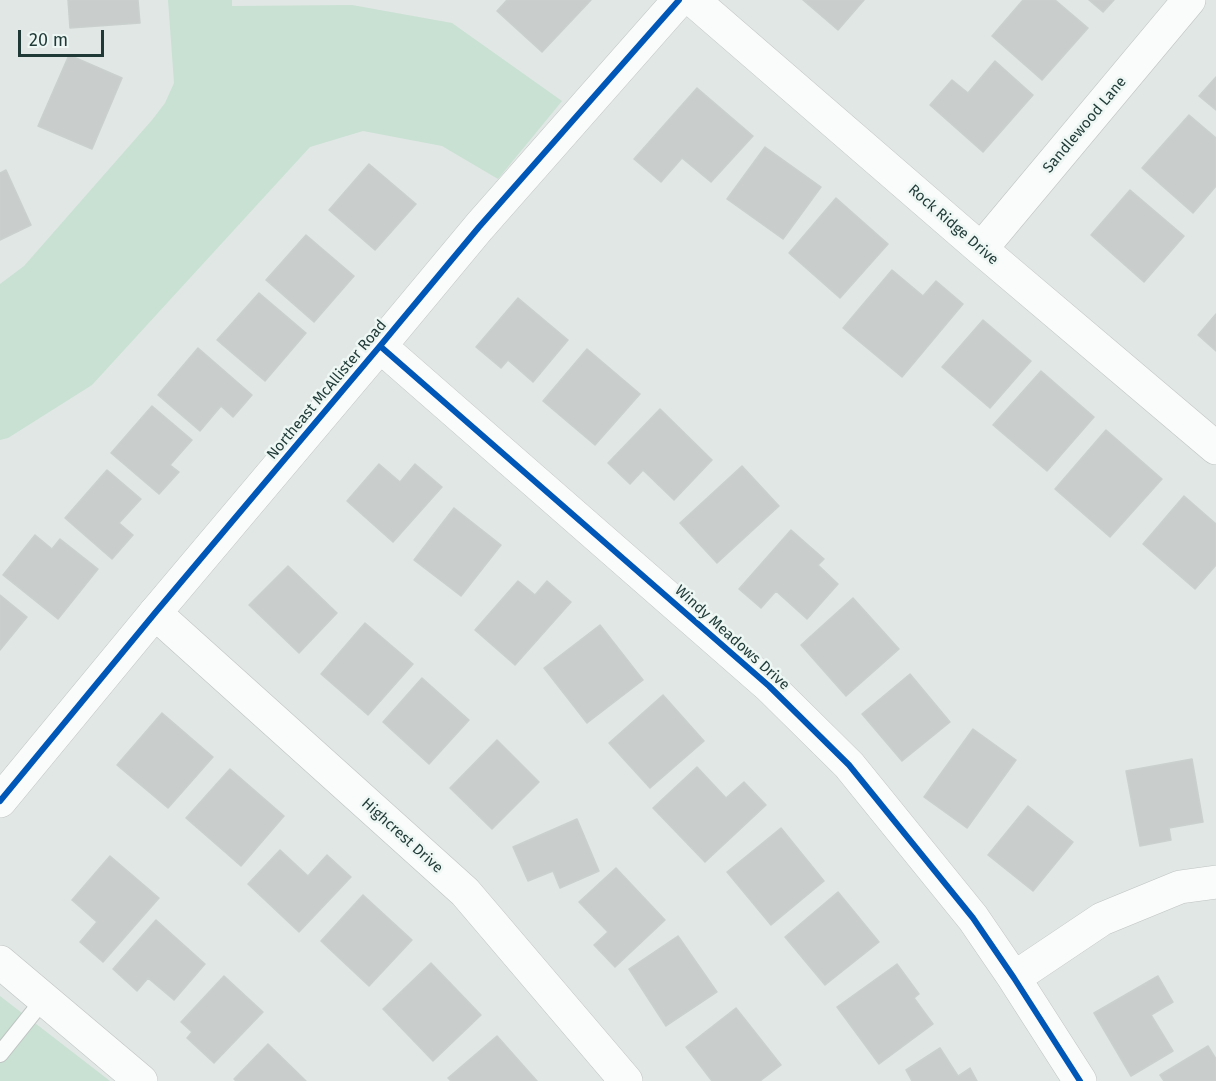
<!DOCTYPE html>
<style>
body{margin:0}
#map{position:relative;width:1216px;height:1081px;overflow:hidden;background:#e1e7e5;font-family:"Fira Sans",sans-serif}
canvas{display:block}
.scale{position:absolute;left:18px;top:30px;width:86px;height:27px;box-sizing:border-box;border:3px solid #1f3a36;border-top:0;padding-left:8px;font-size:18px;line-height:21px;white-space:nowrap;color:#1f3a36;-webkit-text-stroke:4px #eef7f4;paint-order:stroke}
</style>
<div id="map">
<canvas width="1216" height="1081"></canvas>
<div class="scale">20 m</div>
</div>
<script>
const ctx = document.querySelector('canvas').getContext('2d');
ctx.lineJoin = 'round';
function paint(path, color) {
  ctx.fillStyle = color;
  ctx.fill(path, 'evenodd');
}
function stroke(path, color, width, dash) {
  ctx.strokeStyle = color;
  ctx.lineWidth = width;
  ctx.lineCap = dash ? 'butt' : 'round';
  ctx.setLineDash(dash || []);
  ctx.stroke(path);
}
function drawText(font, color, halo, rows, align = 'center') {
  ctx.font = font + ' "Fira Sans",sans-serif';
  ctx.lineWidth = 5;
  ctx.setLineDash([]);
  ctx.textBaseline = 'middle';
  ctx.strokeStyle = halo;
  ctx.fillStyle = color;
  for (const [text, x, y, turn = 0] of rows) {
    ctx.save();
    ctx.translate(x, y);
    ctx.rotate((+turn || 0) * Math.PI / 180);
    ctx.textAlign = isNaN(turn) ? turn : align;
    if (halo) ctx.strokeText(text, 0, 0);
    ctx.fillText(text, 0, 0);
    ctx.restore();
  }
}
paint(new Path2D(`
 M168,0H232V6L352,5L452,23L562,101L498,179L442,146L363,131L310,147L92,385L8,438L0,440V284L24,266L152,120L165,103L174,83Z
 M0,996L110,1081H0Z`), '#c9e1d3');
const building = new Path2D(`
 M68,0H138L140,23L70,28Z
 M507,0H591L542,52L497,11Z
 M803,0H864L838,30Z
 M1023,0H1055L1088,28L1042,80L992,36Z
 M1089,0H1114L1103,12Z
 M69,55L122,78L92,149L38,126Z
 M995,61L1033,95L983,152L930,105L952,80L968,93Z
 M1216,77V110L1199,96Z
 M697,88L753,136L711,182L682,158L661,182L634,159Z
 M1189,115L1216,138V186L1193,213L1142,168Z
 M765,147L821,187L783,239L727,199Z
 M369,164L416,204L375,250L329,210Z
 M6,170L31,225L0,240V173Z
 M1130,190L1184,236L1144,282L1091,235Z
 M836,198L888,244L840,298L789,253Z
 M306,235L354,276L314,322L266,280Z
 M892,270L923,296L936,281L963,304L902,377L843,328Z
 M259,293L306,333L265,381L217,340Z
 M518,298L568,340L533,382L508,360L501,368L476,347Z
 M1216,314V351L1198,335Z
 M983,320L1031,361L990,408L942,367Z
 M198,348L252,395L233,417L221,406L200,431L158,395Z
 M587,349L640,394L595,445L543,401Z
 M1041,371L1094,417L1047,471L993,425Z
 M152,406L192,440L170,465L179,472L159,494L111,453Z
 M660,409L712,460L674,500L643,470L630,484L608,463Z
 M1106,430L1162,479L1110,537L1055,489Z
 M379,464L400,482L415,464L442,487L393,542L347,501Z
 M742,466L779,506L717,563L680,523Z
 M107,470L141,499L119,523L133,535L112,559L65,518Z
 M1184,496L1216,524V565L1195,589L1143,544Z
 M454,508L501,545L461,596L414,560Z
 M791,530L824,559L818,565L838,584L807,619L776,591L761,608L739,589Z
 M35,535L52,549L60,539L98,569L58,619L3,575Z
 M288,566L337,613L299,653L249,605Z
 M518,581L535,595L547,581L571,602L515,665L475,630Z
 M0,595L27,617L0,650Z
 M853,598L899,649L846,696L801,645Z
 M365,623L413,664L368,715L321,674Z
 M600,625L643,680L587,723L544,668Z
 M910,674L950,722L902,761L862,714Z
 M422,678L469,720L429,764L383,722Z
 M663,695L704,741L650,788L609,743Z
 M162,713L213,757L168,808L117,765Z
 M973,729L1016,760L967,828L924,797Z
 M497,740L539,782L492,829L450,788Z
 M1192,759L1203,822L1169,828L1171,840L1140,846L1126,771Z
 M697,767L726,798L744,782L766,805L705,862L653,808Z
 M230,769L284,816L241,866L186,818Z
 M1028,806L1073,842L1033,891L988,855Z
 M577,819L599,871L560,888L553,871L528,881L513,847Z
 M781,828L824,881L771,925L727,872Z
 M280,850L308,876L327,855L351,877L299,932L248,884Z
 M110,856L159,898L103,962L80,942L97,922L72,900Z
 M616,868L665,920L615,967L594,945L608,932L579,902Z
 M838,892L879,942L825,985L785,937Z
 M363,895L412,940L369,986L321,941Z
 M156,920L205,964L174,1000L148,978L137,991L113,969Z
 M678,936L717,992L666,1026L629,969Z
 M431,963L481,1015L433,1061L383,1009Z
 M897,964L919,994L914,998L933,1024L879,1064L837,1007Z
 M224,976L263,1012L214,1063L187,1038L192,1032L181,1022Z
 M1158,976L1173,1002L1151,1015L1173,1051L1131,1076L1094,1013Z
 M736,1008L781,1065L760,1081H712L686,1047Z
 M497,1036L537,1081H451L448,1078Z
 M268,1044L306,1081H236L234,1079Z
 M1208,1046L1216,1059V1081H1164L1160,1075Z
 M940,1048L958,1076L970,1068L977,1081H912L906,1070Z`);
paint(building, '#c9cecc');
stroke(building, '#cad0ce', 1.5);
const service = new Path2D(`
 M0,1054L44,999`);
const minor = new Path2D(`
 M693,0L981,249L1216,448
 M981,249L1189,0
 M380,346L769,686L849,765L973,918L1014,978L1080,1081
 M155,613L465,892L626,1081
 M0,962L141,1081
 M1014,978L1102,919L1180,887L1216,882`);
const tertiary = new Path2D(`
 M0,801L155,613L380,346L479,227L679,0`);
stroke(service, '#bec4c2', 18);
stroke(minor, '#bec4c2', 34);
stroke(tertiary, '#bec4c2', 34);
stroke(service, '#fafbfb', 16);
stroke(minor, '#fafbfb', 33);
stroke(tertiary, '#fafbfb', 33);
stroke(new Path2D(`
 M380,346L769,686L849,765L973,918L1014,978L1080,1081
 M0,801L155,613L380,346L479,227L679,0`), '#0057b8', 6);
drawText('15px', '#1f3a36', '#eef7f4', [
 ["Sandlewood Lane",1085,125,-50],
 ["Rock Ridge Drive",953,225,41],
 ["Northeast McAllister Road",327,390,-50],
 ["Windy Meadows Drive",732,638,42],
 ["Highcrest Drive",402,836,42]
]);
</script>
